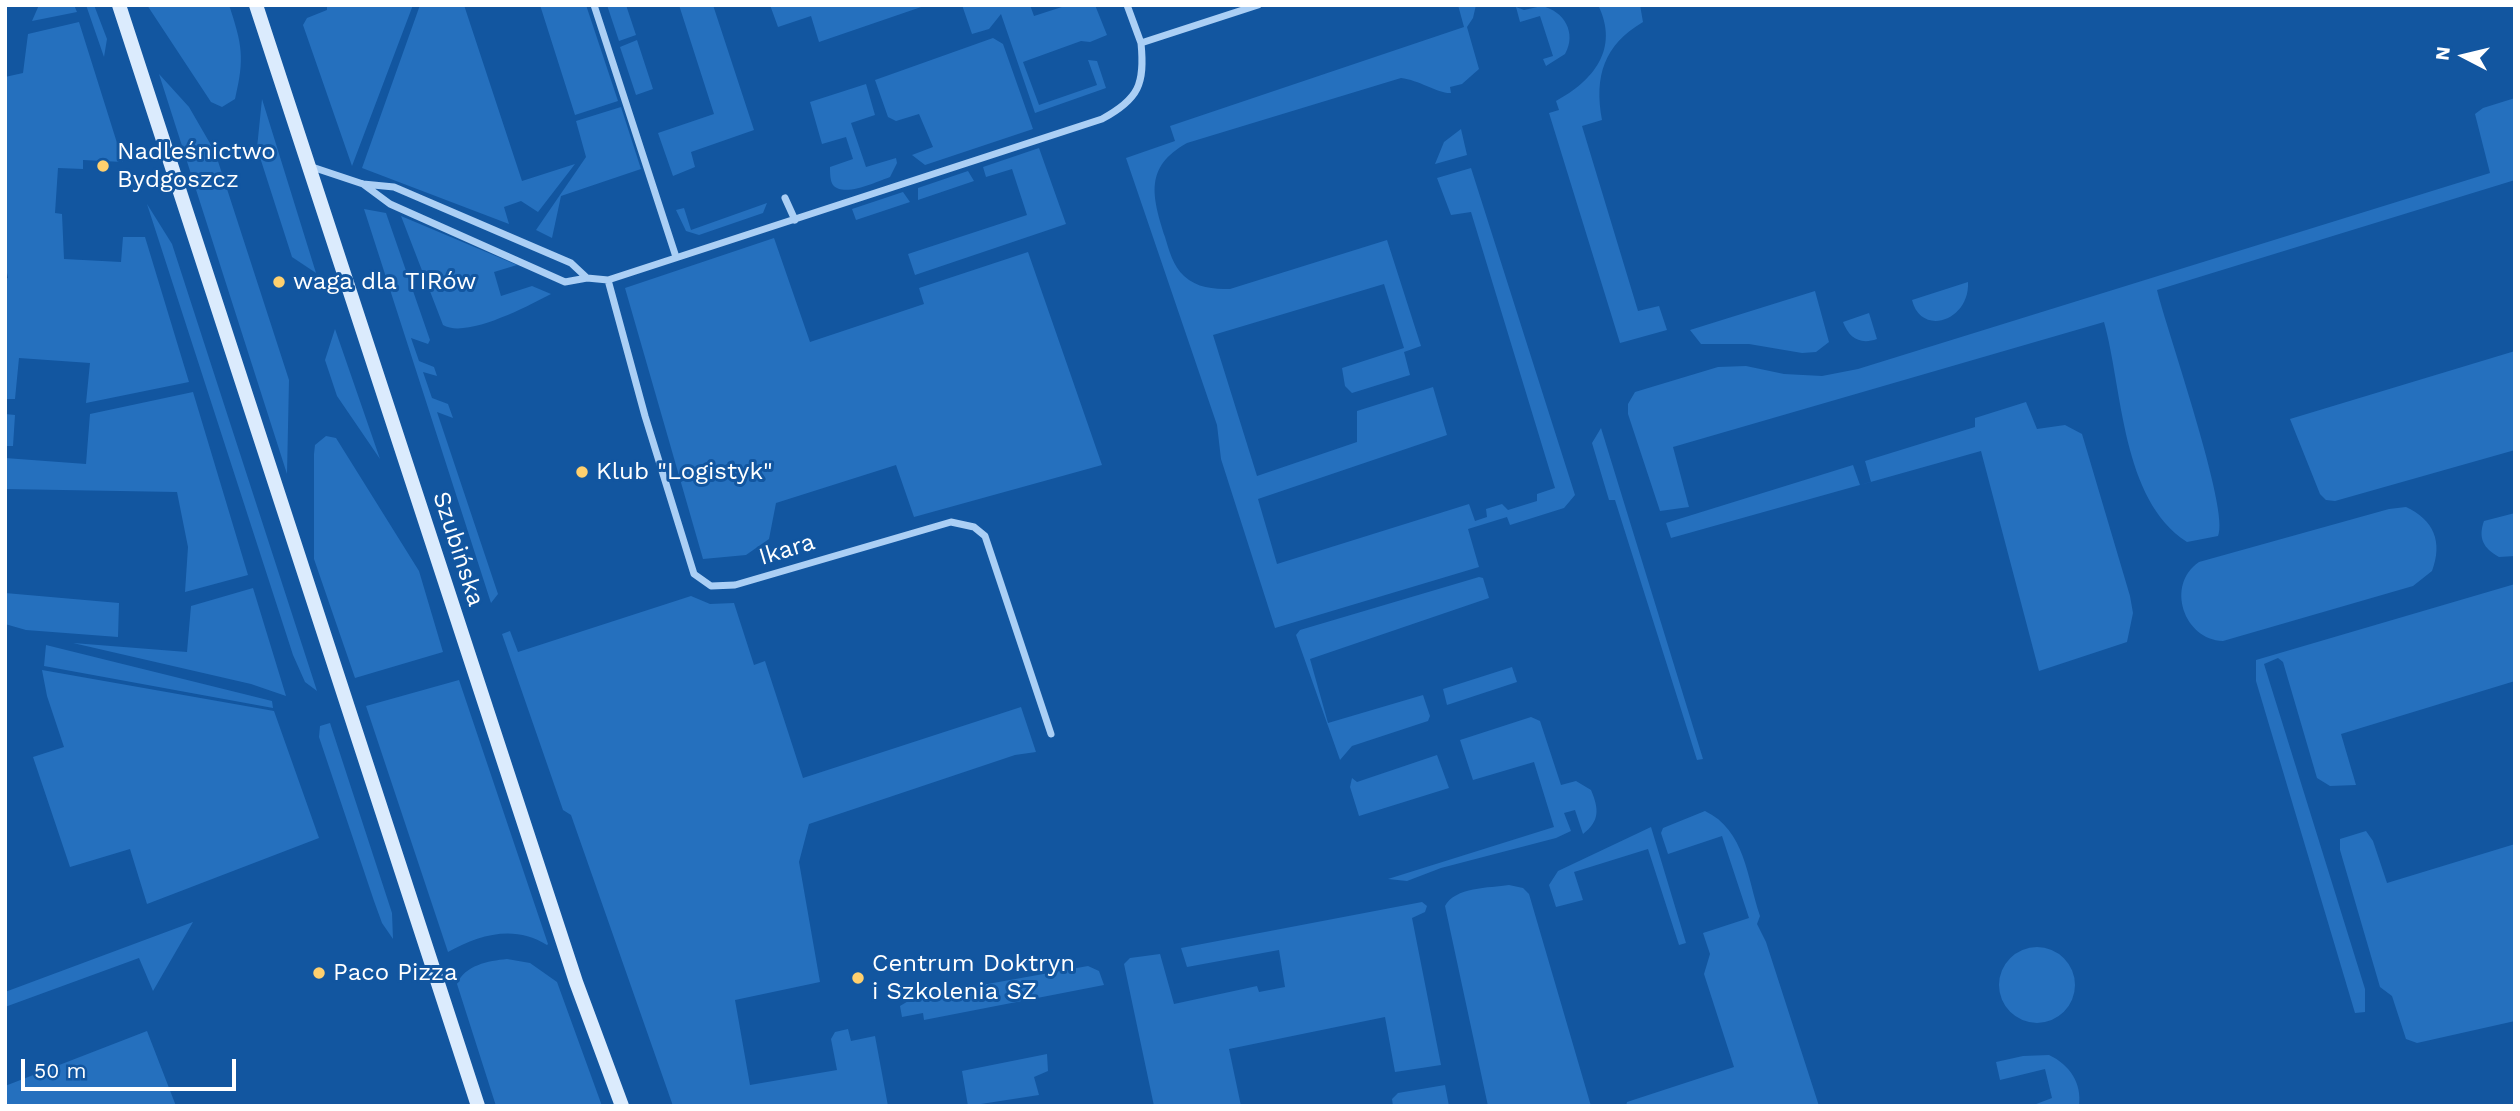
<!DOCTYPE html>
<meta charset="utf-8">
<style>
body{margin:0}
#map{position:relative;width:2520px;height:1111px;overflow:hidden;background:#1256a0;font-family:"Work Sans",sans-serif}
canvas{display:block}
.frame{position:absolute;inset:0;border:7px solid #fff;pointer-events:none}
.north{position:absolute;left:2429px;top:21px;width:70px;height:70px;-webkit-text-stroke:5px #1256a0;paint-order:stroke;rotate:277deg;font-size:19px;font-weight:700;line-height:28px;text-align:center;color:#fff}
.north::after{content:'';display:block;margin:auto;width:24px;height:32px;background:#fff;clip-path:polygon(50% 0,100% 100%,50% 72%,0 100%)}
.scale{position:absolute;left:21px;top:1059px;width:215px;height:32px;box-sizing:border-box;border:4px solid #fff;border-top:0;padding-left:9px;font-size:21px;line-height:24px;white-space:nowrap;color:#fff;-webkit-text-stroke:5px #1256a0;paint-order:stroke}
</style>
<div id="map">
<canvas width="2520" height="1111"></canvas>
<div class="frame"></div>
<div class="north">N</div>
<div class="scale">50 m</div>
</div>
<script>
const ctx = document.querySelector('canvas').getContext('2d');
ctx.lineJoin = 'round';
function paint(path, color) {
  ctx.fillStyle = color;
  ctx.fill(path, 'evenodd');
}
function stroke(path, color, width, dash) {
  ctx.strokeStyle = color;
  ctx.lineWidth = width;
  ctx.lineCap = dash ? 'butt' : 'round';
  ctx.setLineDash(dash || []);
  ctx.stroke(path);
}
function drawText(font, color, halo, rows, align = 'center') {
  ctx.font = font + ' "Work Sans",sans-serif';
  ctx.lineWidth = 6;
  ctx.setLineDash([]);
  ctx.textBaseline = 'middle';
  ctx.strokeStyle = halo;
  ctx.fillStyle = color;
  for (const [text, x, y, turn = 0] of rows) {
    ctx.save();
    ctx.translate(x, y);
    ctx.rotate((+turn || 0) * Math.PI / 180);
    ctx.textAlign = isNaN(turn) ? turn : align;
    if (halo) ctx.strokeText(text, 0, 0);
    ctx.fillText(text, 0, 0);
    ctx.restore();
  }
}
paint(new Path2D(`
 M39,5H74L77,12L32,21Z
 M86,5H94L107,39L104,57Z
 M147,5H229C242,44 245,58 235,99L222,107L211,102Z
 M327,5H413L352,166L303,25L307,18L327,10Z
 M420,5H464L522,181L575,164L538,212L521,201L504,207L509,224L362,168Z
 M540,5H586L618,101L575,115Z
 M607,5H626L636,35L619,41Z
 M679,5H713L754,130L691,152L695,167L673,176L658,133L714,114Z
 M770,5H927L819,42L811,16L778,27Z
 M962,5H1030L1034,16L1068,5H1095L1107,35L1090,42L1081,41L1023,62L1039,105L1097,85L1088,60L1097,61L1106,88L1035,113L1001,14L989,29L972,34Z
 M1458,5H1476L1473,18L1467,27L1479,69L1462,84L1450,87L1451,93C1439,94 1419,80 1401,78L1187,143C1144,167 1152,196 1165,237C1169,250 1173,266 1184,276C1197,288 1213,289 1230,289L1387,240L1421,346L1404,352L1410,375L1352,393L1345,386L1342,368L1404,348L1384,284L1213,335L1257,476L1357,442V411L1433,387L1447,435L1258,499L1277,564L1469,504L1475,521L1487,517L1486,509L1502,504L1508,510L1537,501V494L1555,488L1471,212L1451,215L1437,178L1471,168L1575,495L1564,508L1510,525L1507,517L1468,529L1479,567L1275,628L1221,459L1217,425L1126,158L1175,141L1170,126L1464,27Z
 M1598,5H1640L1643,22C1604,45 1594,76 1602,120L1582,126L1638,311L1659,306L1667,330L1620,343L1549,113L1559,110L1556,101C1593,81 1620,49 1598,5Z
 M1542,6C1564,11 1577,33 1565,54L1546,66L1543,59L1553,56L1540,16L1520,22L1516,7L1524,10Z
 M79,22L123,162L83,160V169L58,168L55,213L62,214L64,259L121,262L123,237H145L189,382L86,403L90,363L19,358L15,399H5V279L8,278L5,263V77L23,73L28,34Z
 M993,38L1003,44L1033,129L925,165L912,155L933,147L919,114L896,121L888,117L875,80Z
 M637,40L653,89L636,95L620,47Z
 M159,74L189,107L215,152L289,380L287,474Z
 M866,84L875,115L851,123L866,167L896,158L897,163L890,177C878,181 844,198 833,185C830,181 830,172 830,167L853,159L846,137L822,144L810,102Z
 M2515,98V180L2157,290C2166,328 2231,513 2218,536L2187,542C2121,499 2123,390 2104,322L1673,447L1689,507L1660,511L1628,414V404L1635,392L1718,367L1746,366L1784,374L1822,376L1858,369L2490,173L2475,114L2483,108Z
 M262,99L316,273L292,257L257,148Z
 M621,107L641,169L561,196L552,238L536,230L586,157L576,121Z
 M1461,129L1467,155L1435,164L1444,142Z
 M1039,148L1066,224L915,275L908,254L1027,215L1012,169L986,177L983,167Z
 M968,171L974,181L918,200V188Z
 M903,192L910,202L856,220L852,209Z
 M767,203L763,213L699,235L686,231L676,210L684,208L691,230Z
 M147,204L172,244L317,691L305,682L293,655Z
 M364,209L386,213L430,340L428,344L411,338L419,361L434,367L437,376L423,372L432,398L448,404L453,418L437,412L498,594L491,603Z
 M401,216L517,265L494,272L501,296L532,286L551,294C528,306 466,339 443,325Z
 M774,238L810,342L924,304L919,288L1028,252L1102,465L914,517L896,465L776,503L769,539L746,555L703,559L625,288Z
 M1968,282C1970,321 1921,337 1912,300Z
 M1815,291L1829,342L1816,352L1802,353L1749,344H1701L1690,330Z
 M1869,313L1877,339C1860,345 1849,338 1843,322Z
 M335,329L380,459L337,396L325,360Z
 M2515,351V450L2335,501L2326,500L2320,494L2290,419Z
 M193,392L248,575L185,592L188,547L177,492L5,489V458L86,464L90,414Z
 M2026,402L2037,429L2065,425L2082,434L2130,596L2133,613L2127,642L2039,671L1981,451L1671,538L1666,523L1853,465L1860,485L1871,482L1865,461L1975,427V418Z
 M5,414L15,415L13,446H5Z
 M1601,428L1703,759L1697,760L1615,500H1609L1592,443Z
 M326,436L336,438L419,571L443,652L355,678L314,559V454L315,445Z
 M2406,507C2434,520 2443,542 2432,571L2413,586L2223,641C2184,640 2165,585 2199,562L2389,509Z
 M2515,513V556L2499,557C2483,548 2478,538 2484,521Z
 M1479,577L1483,578L1489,598L1310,659L1328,723L1423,695L1430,716L1428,721L1352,746L1340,760L1296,635L1300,630Z
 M2515,584V681L2341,734L2356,785L2330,786L2317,778L2283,662L2278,658L2264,664L2365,989V1012L2355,1013L2256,681V660Z
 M253,588L286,696L251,684L73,643L187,652L191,606Z
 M5,593L119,603L118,637L26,630L5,624Z
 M691,596L710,604L734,603L754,665L765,661L803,778L1021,707L1036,752L1015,755L809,824L799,862L820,982L735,1000L750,1085L837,1070L831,1039L835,1032L848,1029L851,1041L875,1036L888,1106H673L571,815L563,810L502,634L510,631L518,652Z
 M46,645L272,701L273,708L44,666Z
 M1512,667L1517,682L1447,705L1443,689Z
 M42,670L274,711L319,838L147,904L130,849L70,867L33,757L64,747L47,696Z
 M459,680L548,944L547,945C514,924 479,935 448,952L366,706Z
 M1531,717L1540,721L1561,785L1576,781L1591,790C1599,809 1600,821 1583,834L1575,810L1564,813L1571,831L1556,838L1441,868L1407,881L1388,879L1554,827L1534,762L1473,780L1460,740Z
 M330,723L392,913L393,939L382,923L374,901L319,737L320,726Z
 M1437,755L1449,788L1359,816L1350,787L1352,778L1357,782Z
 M1705,811C1745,830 1747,877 1760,916L1757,924L1766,942L1819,1106H1626L1627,1102L1734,1067L1704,974L1710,954L1703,933L1749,918L1722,836L1668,854L1661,833L1663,828Z
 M1651,827L1686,943L1679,945L1648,849L1574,872L1583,900L1556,907L1549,885L1558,871Z
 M2366,831L2373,841L2387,883L2515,844V1021L2417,1043L2406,1039L2392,996L2380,987L2340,850V839Z
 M1509,885L1523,888L1529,894L1591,1106H1488L1445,906C1455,887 1489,888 1509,885Z
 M1422,902L1427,906L1425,912L1412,918L1441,1065L1395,1072L1385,1017L1229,1049L1241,1106H1154L1124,964L1130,958L1160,954L1174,1004L1257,986L1259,992L1285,987L1279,950L1187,967L1181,948Z
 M193,922L153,991L139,958L5,1007V992Z
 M1999 985a38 38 0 1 1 76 0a38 38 0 1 1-76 0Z
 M507,959L530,963L557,982L602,1106H496L457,984C465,965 488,961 507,959Z
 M1088,966L1099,971L1104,985L924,1020L923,1013L902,1017L900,1006L915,997Z
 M147,1031L176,1106H5V1086Z
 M1047,1054L1048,1071L1034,1077L1039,1095L968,1106L962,1071Z
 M2049,1055C2070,1065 2082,1083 2079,1106H2031L2052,1098L2045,1069L2000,1080L1996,1062L2023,1056Z
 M1445,1085L1449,1106H1393L1392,1099L1398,1093Z`), '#2570be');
stroke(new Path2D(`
 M594,5L676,257
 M1127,5L1141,43
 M309,166L363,184L394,187L571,263L587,278
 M363,184L390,204L565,282L587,278L608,280L1102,119C1139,99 1145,84 1141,43L1258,5
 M785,198L795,220
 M608,280L645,416L694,574L711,586L735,585L951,522L974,527L985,536L1051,734`), '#abcff5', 7);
stroke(new Path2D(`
 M119,5L478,1106
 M256,5L576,982L622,1106`), '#dbebfd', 14);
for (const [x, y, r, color] of [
 [103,166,7,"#ffd06e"],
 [279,282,7,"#ffd06e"],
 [582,472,7,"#ffd06e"],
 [319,973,7,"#ffd06e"],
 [858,978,7,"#ffd06e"]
]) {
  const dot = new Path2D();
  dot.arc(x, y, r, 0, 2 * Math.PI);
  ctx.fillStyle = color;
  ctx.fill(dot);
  stroke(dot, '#1256a0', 2.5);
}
drawText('24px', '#fff', '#1256a0', [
 ["Nadleśnictwo",117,152],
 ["Bydgoszcz",117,180],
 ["waga dla TIRów",293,282],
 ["Klub \"Logistyk\"",596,472],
 ["Centrum Doktryn",872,964],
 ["i Szkolenia SZ",872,992],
 ["Paco Pizza",333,973]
], 'left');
drawText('24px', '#fff', '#1256a0', [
 ["Szubińska",458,549,72],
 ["Ikara",787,550,-17]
]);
</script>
